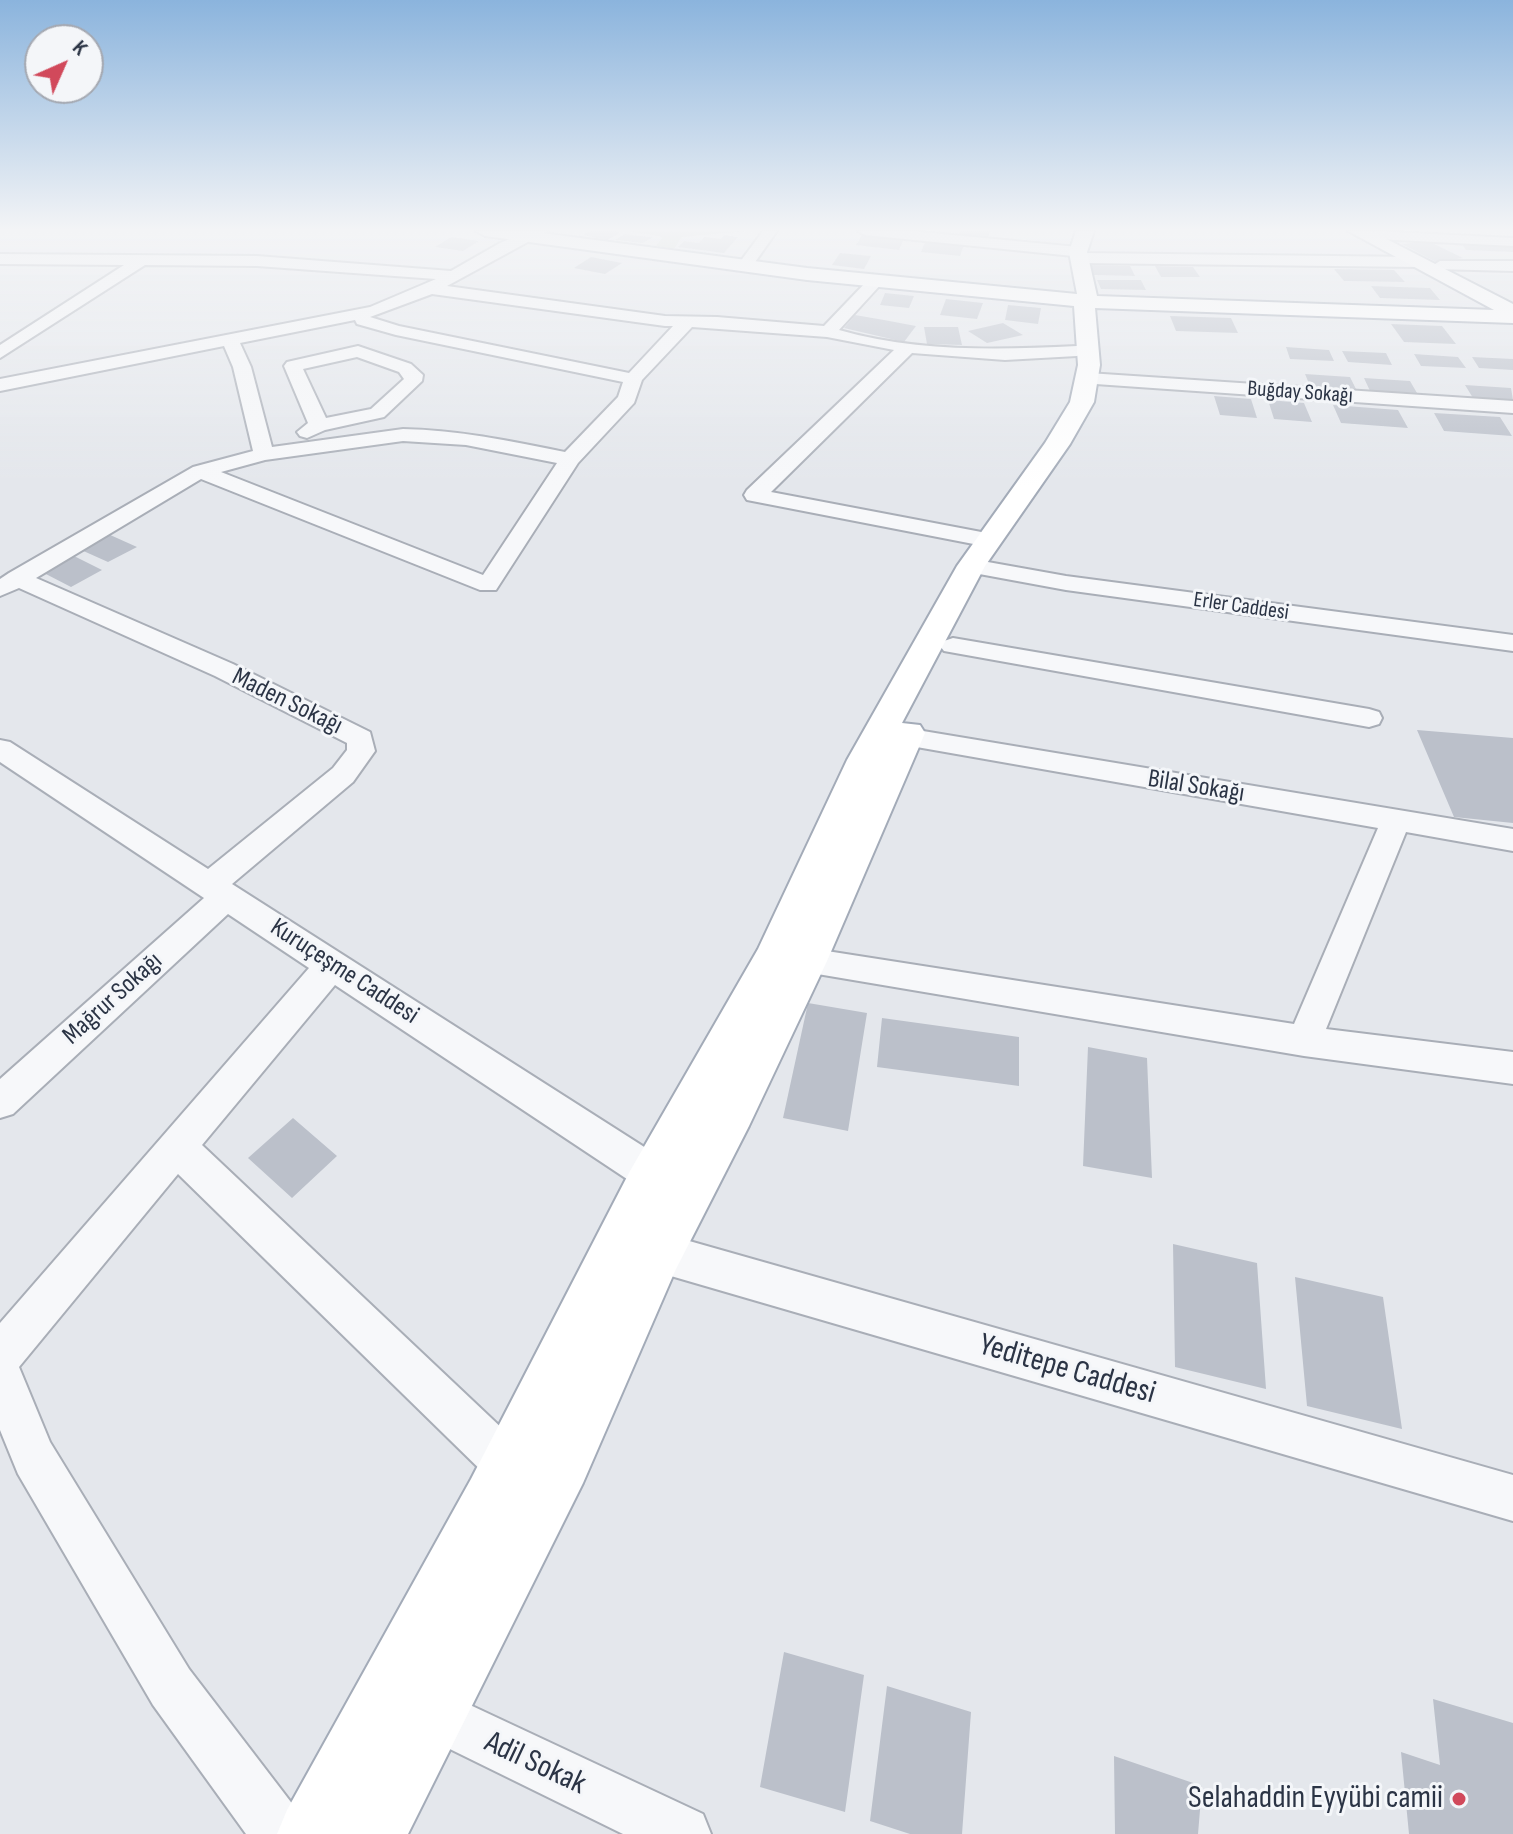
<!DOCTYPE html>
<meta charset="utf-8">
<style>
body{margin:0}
#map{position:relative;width:1513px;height:1834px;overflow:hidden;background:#e4e7ec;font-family:"Sofia Sans Condensed",sans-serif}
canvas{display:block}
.north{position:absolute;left:24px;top:24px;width:80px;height:80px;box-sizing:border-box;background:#f4f6f9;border:2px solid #a4a8b1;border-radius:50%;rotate:45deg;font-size:22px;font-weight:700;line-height:32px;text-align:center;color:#2b3445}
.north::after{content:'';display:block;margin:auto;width:28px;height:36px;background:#d1495b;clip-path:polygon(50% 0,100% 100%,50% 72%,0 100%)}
</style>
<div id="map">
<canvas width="1513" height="1834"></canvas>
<div class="north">K</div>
</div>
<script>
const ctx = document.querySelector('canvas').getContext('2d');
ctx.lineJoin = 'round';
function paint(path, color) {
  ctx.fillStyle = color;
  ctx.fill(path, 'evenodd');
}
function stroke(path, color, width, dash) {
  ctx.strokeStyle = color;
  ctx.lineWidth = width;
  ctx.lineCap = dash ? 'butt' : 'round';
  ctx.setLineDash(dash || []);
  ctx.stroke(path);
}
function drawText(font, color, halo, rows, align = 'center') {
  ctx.font = font + ' "Sofia Sans Condensed",sans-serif';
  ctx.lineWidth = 6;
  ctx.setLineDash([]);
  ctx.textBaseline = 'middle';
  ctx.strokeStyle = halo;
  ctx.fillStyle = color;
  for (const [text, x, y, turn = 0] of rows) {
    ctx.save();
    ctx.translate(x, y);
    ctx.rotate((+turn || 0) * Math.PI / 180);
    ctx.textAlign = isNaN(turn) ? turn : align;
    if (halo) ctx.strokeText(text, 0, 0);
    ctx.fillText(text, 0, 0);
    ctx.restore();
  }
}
paint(new Path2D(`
 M628,231H747L682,237L674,249L656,246L662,238L659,236Z`), '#c9d6c5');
paint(new Path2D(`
 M590,231H615L620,233L607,240L583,235Z
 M960,231H991L987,238L958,235Z
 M625,234L640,236L653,237L643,243L615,240Z
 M724,235L738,237L724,253L678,247L684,241L699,243L704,237L721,239Z
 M862,235L904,239L899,250L856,245Z
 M451,237L479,241L463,251L435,247Z
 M1428,241L1463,258L1436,262L1402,244Z
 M925,242L964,245L960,256L921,252Z
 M1461,243L1513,245V252L1466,250Z
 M840,253L871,256L864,269L832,265Z
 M591,257L622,263L605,274L574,268Z
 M1090,265L1130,266L1135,276L1094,275Z
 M1155,266L1193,267L1200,277H1161Z
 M1334,269L1394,270L1405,282L1344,281Z
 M1097,280H1141L1146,290L1101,289Z
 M1371,286L1430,288L1440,300L1380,298Z
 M885,293L914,296L909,308L880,305Z
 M946,299L983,303L977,319L940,315Z
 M1008,305L1041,308L1038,324L1005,320Z
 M855,315L884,320L916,326L904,342L844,328Z
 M1170,316L1231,318L1238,333L1176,331Z
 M1003,323L1023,335L987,343L968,331Z
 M1391,324L1442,326L1456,344L1404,342Z
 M924,327H958L962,345L927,344Z
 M1286,347L1329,350L1334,361L1290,359Z
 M1342,351L1386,353L1392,365L1348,362Z
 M1414,354L1458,357L1466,368L1421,366Z
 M1472,357L1513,359V370L1479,368Z
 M1305,374L1350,377L1356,389L1310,386Z
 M1364,378L1410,381L1417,393L1370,391Z
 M1465,385L1511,388L1513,400L1473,398Z
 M1214,396L1251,399L1257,418L1220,415Z
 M1268,400L1304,403L1312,422L1274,419Z
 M1333,405L1398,410L1408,428L1341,423Z
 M1434,413L1500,417L1512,436L1444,431Z
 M108,534L137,547L108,562L79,549Z
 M74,556L102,570L71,587L42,572Z
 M1417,730L1513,738V823L1454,817Z
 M808,1003L867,1013L848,1131L783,1118Z
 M882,1018L1019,1037V1086L877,1067Z
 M1088,1047L1147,1058L1152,1178L1083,1166Z
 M293,1118L337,1156L292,1198L248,1158Z
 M1173,1244L1257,1263L1266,1389L1175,1367Z
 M1295,1277L1383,1297L1402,1429L1307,1406Z
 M784,1652L864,1675L845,1812L760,1787Z
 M887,1686L971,1712L962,1834H910L870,1821Z
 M1433,1699L1513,1723V1834H1409L1401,1752L1440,1765Z
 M1114,1756L1202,1786L1198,1834H1115Z`), '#bbc0ca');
const minor = new Path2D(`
 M528,231H548L447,286L665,316L717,317L824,326L869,279L875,277L883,282L839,330C916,352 998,350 1077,346L1086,351L1077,356L1005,360L912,353L771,492L997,535L1000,540L989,547L747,500L744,495L747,490L894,350L827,337L692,327L642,380L634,403L578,463L496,590H480L201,479L36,578L233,664L370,732L375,751L353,782L232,884L685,1173L690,1186L685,1199L671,1204L657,1199L335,985L202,1145L525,1450L532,1466L525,1482L509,1489L493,1482L178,1174L19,1367L50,1442L189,1669L300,1814L308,1834H246L153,1705L18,1474L0,1430V1323L309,968L228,914L13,1114L0,1118V1079L204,898L0,762V740L10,742L208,869L333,768L347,750V743L215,676L19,588L0,596V579L9,573L193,467L253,451L233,367L224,346L0,391V379L370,307L436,279L257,266L145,265L0,358V345L124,265L0,264V254L257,256L451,271L500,243ZM432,294L665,326H673L629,373L399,326L370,317ZM355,320L357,324L396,335L623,382L618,397L565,452C511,441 458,430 403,429L272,447L251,367L240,343ZM403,441L466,445L557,463L483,575L221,472L265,460Z
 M763,231H777L753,265H743L740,262Z
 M858,231H911L1078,247L1083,249L1085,253L1417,257L1425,262L1417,267L1079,263L1074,261L1073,256L865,235Z
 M1375,231L1513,238V246L1377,239L1370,235Z
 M1440,261H1513V271L1435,269L1432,266Z
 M358,346L411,364L423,375L422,381L384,417L325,430L307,438L300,436L297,432L308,423L284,366L287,362ZM357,357L399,372L404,379L371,409L326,418L303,369Z
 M1088,373L1513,401V413L1081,383L1079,379Z
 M971,559L1066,576L1513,635V651L1066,590L963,571L959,566L963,561Z
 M953,638L1369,709L1379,712L1382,718L1379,724L1369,727L944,651L940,646L944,641Z
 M881,724L1513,829V851L1406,832L1326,1029L1513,1052V1084L1304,1056L770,966L765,957L770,948L782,944L1294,1024L1378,828L871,739L867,733L871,727Z
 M640,1227L1513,1475V1521L640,1267L626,1261L620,1247L626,1233Z
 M423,1683L703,1814L711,1834H623L405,1727L397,1709L405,1691Z`);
const major = new Path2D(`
 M476,231H527L807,268L1077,294L1069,252L1076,231H1094L1087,252L1097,296L1494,310L1348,231H1371L1513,304V323L1095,308L1100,365L1094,402L1070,444L985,566L902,723L920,725L925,733L827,961L749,1126L675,1271L583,1483L408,1834H277L287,1810L471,1479L630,1171L758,949L847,760L957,566L1045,443L1070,402L1078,365L1074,306L807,280L485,236Z`);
stroke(minor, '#a9aeb7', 4);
stroke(major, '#a3abb8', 4);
paint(minor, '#f7f8fa');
paint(major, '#fff');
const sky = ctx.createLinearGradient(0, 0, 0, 488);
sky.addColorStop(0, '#8bb4dd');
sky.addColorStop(0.47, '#f3f4f6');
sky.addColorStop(1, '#f3f4f600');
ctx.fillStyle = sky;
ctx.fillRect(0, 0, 1513, 488);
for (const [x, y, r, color] of [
 [1459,1799,8,"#d1495b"]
]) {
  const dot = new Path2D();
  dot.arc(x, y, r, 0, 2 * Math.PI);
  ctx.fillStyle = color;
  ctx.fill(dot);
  stroke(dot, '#f4f6f9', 3);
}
drawText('22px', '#2b3445', '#f4f6f9', [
 ["Buğday Sokağı",1300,393,4],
 ["Erler Caddesi",1241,607,8]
]);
drawText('26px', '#2b3445', '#f4f6f9', [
 ["Maden Sokağı",287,702,26],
 ["Bilal Sokağı",1196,787,9],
 ["Kuruçeşme Caddesi",344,972,33],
 ["Mağrur Sokağı",113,999,-42]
]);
drawText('32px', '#2b3445', '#f4f6f9', [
 ["Yeditepe Caddesi",1067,1370,16],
 ["Adil Sokak",535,1764,25]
]);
drawText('32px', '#2b3445', '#f4f6f9', [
 ["Selahaddin Eyyübi camii",1443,1799]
], 'right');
</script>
